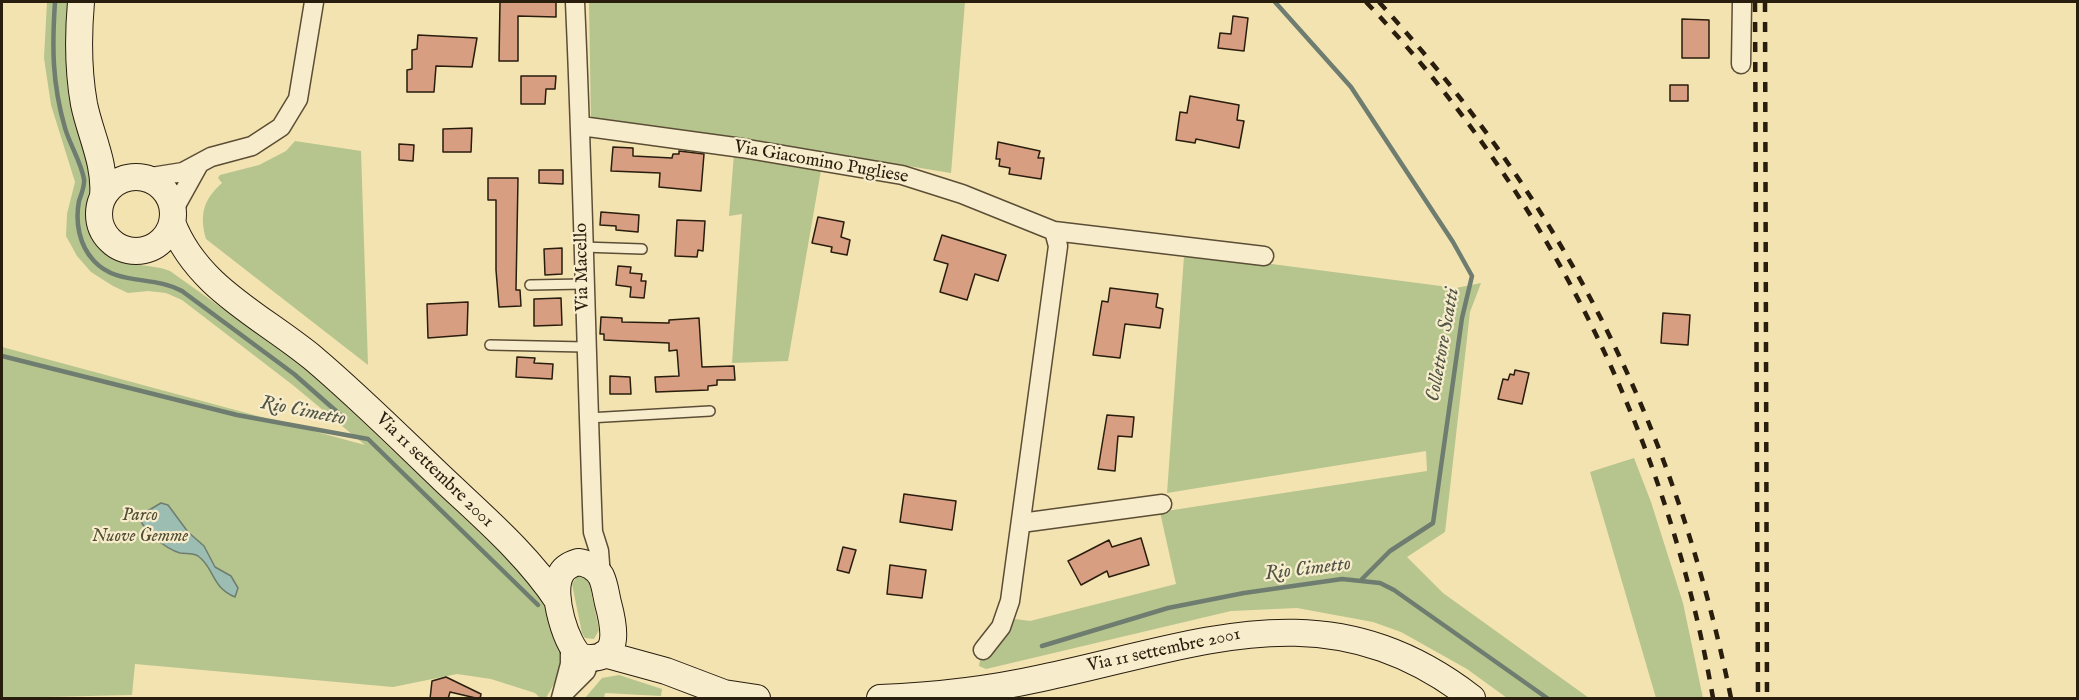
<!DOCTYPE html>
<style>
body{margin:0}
#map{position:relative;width:2079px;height:700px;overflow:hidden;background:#f3e3b0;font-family:"IM FELL English",serif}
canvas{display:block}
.frame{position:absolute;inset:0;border:3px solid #291d0e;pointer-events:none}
</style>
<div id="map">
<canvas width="2079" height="700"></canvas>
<div class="frame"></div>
</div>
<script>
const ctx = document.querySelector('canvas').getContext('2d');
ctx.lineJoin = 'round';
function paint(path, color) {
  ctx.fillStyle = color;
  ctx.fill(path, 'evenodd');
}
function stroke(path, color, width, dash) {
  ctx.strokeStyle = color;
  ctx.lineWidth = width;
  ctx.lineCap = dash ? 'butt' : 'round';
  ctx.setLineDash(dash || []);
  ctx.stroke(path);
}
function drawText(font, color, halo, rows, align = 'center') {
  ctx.font = font + ' "IM FELL English",serif';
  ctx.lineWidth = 4.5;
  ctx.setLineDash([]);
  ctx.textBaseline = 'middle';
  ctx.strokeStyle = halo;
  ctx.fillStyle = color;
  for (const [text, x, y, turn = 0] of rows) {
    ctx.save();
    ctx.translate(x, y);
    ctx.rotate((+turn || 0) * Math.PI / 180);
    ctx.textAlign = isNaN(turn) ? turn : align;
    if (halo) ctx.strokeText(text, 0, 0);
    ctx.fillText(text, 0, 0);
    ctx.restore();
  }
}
paint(new Path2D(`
 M47,2H68C66,33 64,66 69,97C74,126 88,152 92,181C96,205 81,224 99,247C119,271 145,261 170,271L306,368L543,593C551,615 567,645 561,668C558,678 551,689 546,698H540L535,693L491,679L457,674L393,687L135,664L132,695L2,698V347L365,445L294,386L182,300L166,293L148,291L128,293L113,286L91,272L77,256L66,236L67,214L75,182L51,105L44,58Z
 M589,2H965L951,173L749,140L591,122Z
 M295,141L361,151L368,365L206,239C199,214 204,199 222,183L218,178L220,175L259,165L286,151Z
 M734,154L821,170L788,361L732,363L742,214L729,216Z
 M1184,256L1264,263L1456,288L1481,283L1470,312L1445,532L1407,557L1443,593L1589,698H1507L1467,669L1401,632L1373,622L1297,608L1231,611L986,669L979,666L980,660L1000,643L1015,619L1030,621L1176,584L1160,512L1427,471L1426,451L1167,493Z
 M1634,458L1651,502L1683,603L1703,698H1656L1590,472Z
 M578,575H585L589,581L599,630L594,639L585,638L582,633L572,584Z
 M619,675L662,689L661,696L605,693L604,698H585L602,678Z`), '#b6c48e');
const water = new Path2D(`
 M161,503L168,505L188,532L204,546L215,567L231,576L238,588L235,597C210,586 215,568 198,556C193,553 186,554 180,553C166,549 142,530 139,516Z`);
paint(water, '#9cbdb1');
stroke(water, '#6e7d70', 1.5);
stroke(new Path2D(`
 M55,2C52,47 52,83 65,128C70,145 81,162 84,179C85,186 81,195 79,201C75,222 79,245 94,261C117,286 153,275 182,291L294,374L344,418
 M1275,2L1351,87L1453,242L1472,276L1462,318L1433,523L1390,551L1362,579
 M2,356L237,415L368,439L538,605
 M1042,646L1168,608L1244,593L1342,579L1380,583L1394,590L1547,698`), '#6e7d70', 4.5);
const building = new Path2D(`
 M500,2H556V17L518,16V61H499Z
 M1233,16L1248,18L1244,51L1218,48L1220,33L1231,34Z
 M1682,19L1709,20V58H1682Z
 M418,35L477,38L472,67L436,66L434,92H407V70L412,69V50L417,49Z
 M521,76H556L555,89H546L545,104H521Z
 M1670,85H1688V101H1670Z
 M1190,96L1239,105L1237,120L1244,121L1239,148L1196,139L1195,143L1176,140L1180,112L1187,113Z
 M472,128L471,152H443V129Z
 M998,142L1040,151L1038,158H1044L1041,179L1009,174L1010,168L999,166L1000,159H996Z
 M399,144L414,145L413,161L399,160Z
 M613,147L633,148V156L672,158L673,154H679V151L704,154L701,191L659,187L660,173L611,171Z
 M539,170H563V184L539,183Z
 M488,178H518L516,290H520L521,306L499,307L496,270V200H488Z
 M601,212L639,215L638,232L616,230V226L600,225Z
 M818,217L844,222L841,237L850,240L847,255L831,252L832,247L812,243Z
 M677,220L705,221L703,251L698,250L697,257L675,256Z
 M942,235L1006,255L998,281L975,274L967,300L940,292L948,264L934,260Z
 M562,248V274L545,275L544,249Z
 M618,266L631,267L630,273L642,274L641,281H646L644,298L630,297L631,287L616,285Z
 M1110,288L1158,294L1156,307L1163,309L1160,328L1125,324L1120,358L1093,355L1102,301L1108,302Z
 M561,298L562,325L534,326V299Z
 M468,302L467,335L428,338L427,304Z
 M1663,313L1690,315L1688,345L1661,343Z
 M601,317L622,318V322L669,323V320L699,318L702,367L734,366L735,380H717V385L708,386V390L656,392L655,377L679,376L677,350L669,351V343L604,340V334H600Z
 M517,357L535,358L534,363L553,364L552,379L516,377Z
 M1515,370L1529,373L1522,404L1498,399L1503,379L1508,380L1510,374L1514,375Z
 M610,376L630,377L631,394H610Z
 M1107,415L1134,417L1132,437L1118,436L1115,471L1098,469Z
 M904,494L956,501L952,530L900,522Z
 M1141,538L1149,565L1109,577L1107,571L1081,585L1068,561L1109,540L1112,547Z
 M843,547L856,550L849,573L837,570Z
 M890,565L926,570L922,598L887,594Z
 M446,677L481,694L480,699L450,692L448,699H430L432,681Z`);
paint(building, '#d79e81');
stroke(building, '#291d0e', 1.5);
const service = new Path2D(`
 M583,247L642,249
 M530,285L584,284
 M490,345L585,347
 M588,418L710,411`);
const minor = new Path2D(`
 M575,2C583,178 586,355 593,532L599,551L601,576
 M1741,64L1742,2
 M581,126L742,148L902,175L962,194L1054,231L1264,256
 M145,178L183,172L211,157L252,146L281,127L298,99L314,2
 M173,211L198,166
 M1021,523L1162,504
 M983,650L1001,627L1010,601L1058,246L1054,231
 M564,693L586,671L590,659
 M561,698L570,664V645`);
const secondary = new Path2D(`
 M81,2C78,36 78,70 84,104C90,134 106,164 103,196
 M99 214a37 37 0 1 1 74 0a37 37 0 1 1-74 0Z
 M172,222C196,287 262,316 313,358C358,396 400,438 443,479C483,517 527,554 558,601
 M578,562C587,563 596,568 601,576C605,584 606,595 608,603C615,629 622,664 581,657C566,645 551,595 560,576C563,568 571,564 578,562Z
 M604,654L666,671L724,693L757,698
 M880,698C935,696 988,690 1042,678C1200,645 1327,586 1472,698`);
stroke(service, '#5c4e36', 12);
stroke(minor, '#5c4e36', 21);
stroke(secondary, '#291d0e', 28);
stroke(service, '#f7edcc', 9);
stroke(minor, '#f7edcc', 18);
stroke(secondary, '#f7edcc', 26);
stroke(new Path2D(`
 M1366,2C1548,193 1668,438 1713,698
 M1379,2C1566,207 1675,426 1731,698
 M1755,2L1758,698
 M1765,2L1767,698`), '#291d0e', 4.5, [10, 10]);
drawText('18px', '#291d0e', '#f7edcc', [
 ["Via Giacomino Pugliese",821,163,10],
 ["Via Macello",583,267,-91],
 ["Via 11 settembre 2001",434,471,44],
 ["Via 11 settembre 2001",1164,651,-12]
]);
drawText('italic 18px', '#534f34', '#f7edcc', [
 ["Parco",140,516],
 ["Nuove Gemme",140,537]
]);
drawText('italic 20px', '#515547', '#f7edcc', [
 ["Collettore Scatti",1444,345,-80],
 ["Rio Cimetto",303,412,11],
 ["Rio Cimetto",1308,570,-7]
]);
</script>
